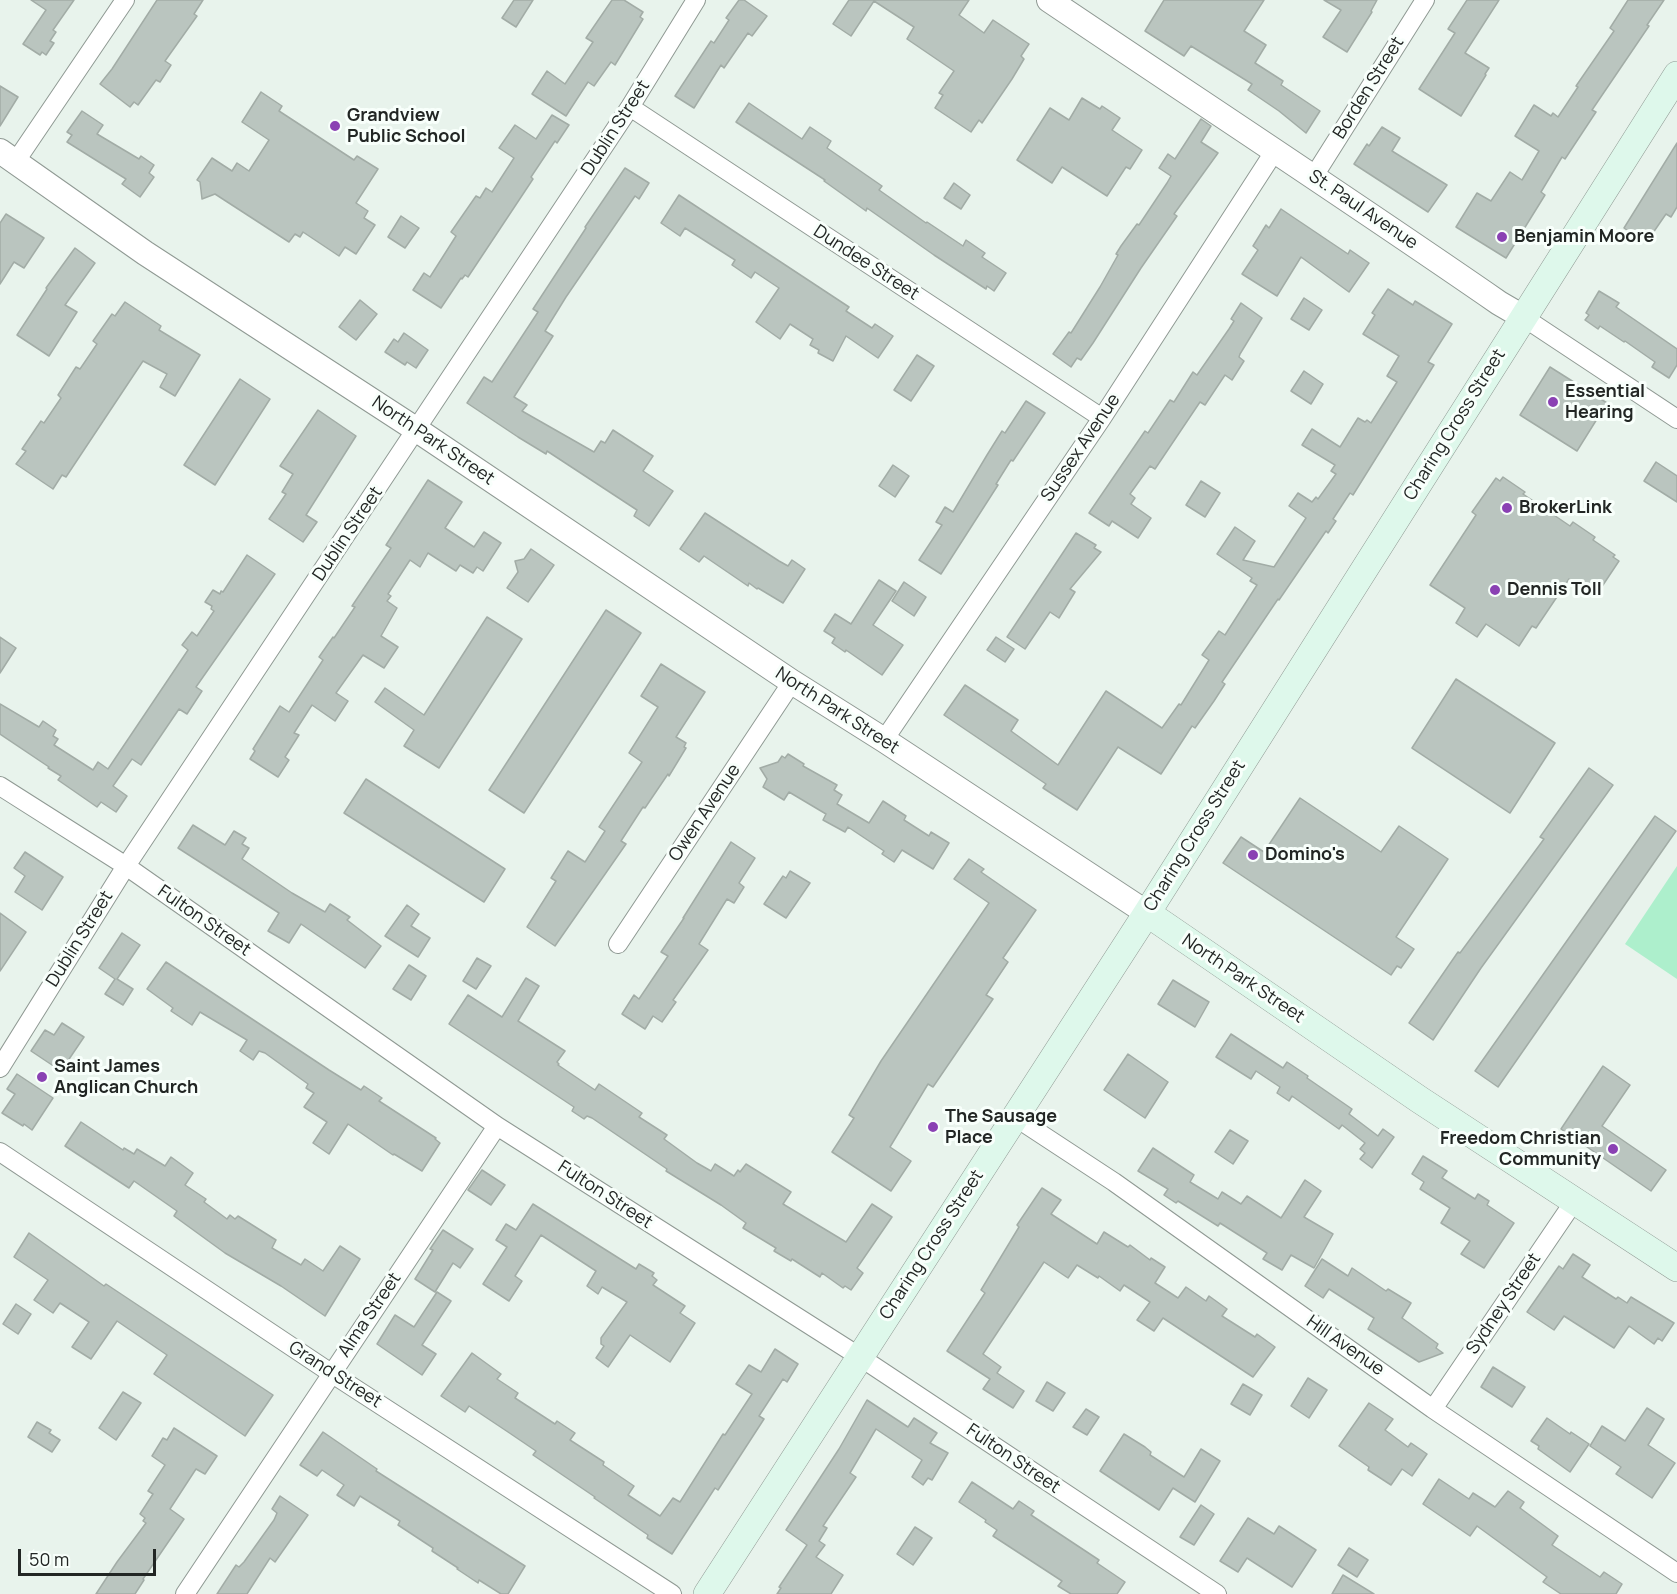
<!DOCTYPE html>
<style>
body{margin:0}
#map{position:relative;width:1677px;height:1594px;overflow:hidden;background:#e8f3ec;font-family:Manrope,sans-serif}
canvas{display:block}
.scale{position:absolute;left:18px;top:1549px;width:138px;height:27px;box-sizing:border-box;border:3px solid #222624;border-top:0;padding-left:8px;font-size:18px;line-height:21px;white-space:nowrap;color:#222624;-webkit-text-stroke:4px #f8fffb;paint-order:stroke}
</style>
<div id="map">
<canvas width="1677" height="1594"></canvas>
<div class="scale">50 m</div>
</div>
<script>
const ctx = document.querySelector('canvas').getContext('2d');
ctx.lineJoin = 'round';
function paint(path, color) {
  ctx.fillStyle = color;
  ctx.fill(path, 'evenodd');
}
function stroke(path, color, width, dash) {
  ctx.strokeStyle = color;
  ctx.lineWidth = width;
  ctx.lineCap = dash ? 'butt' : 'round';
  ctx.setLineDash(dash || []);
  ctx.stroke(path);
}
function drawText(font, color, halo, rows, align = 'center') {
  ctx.font = font + ' Manrope,sans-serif';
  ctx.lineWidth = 6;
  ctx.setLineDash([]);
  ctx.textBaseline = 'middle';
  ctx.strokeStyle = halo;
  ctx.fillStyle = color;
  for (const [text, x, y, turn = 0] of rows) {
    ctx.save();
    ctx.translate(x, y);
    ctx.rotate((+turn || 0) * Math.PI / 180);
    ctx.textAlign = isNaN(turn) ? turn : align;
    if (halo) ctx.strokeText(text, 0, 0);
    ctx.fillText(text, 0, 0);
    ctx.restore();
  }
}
paint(new Path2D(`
 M1677,866V979L1625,944Z`), '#adefcc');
const building = new Path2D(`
 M31,0H74L53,30L56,32L50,41L54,43L46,55L42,52L40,55L23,44L46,10Z
 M157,0H203L194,14L197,16L165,61L171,65L160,82L156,80L138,105L134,102L130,107L100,84L112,69Z
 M514,0H533L516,27L502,18Z
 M612,0H624L643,12L640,17L643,19L615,65L611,62L594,86L588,82L566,116L532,94L547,71L565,84L593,42L586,38Z
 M739,0H744L767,16L752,36L748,33L724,68L721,65L694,108L675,96L711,41L714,43L729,20L726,18Z
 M849,0H969L959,15L984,33L993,20L1029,44L1021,56L1024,59L1012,79L982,123L979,120L971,132L935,108L943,95L939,93L954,71L907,39L914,27L874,1L851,36L833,24Z
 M1164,0H1264L1244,31L1266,45L1255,63L1283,81L1281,85L1320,111L1306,133L1279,111L1248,90L1252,84L1191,46L1184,56L1145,31Z
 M1324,0H1377L1371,11L1372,12L1347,52L1323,37L1341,10Z
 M1467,0H1499L1465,53L1489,68L1485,74L1486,75L1461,116L1419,89L1455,33L1448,29Z
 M1628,0H1664L1647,25L1649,26L1592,110L1596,112L1565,159L1562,157L1541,192L1545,195L1506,258L1456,227L1477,193L1491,201L1510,172L1522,180L1539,151L1515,136L1534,105L1551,116L1553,113L1558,117L1578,87L1576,86L1614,31L1610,28Z
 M0,86L18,97L0,126Z
 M261,92L282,106L279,111L354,160L357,156L378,169L356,203L368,211L364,218L375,225L356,254L345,247L339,256L303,232L300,237L295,234L289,242L215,194L202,199L200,182L197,180L212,158L232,171L237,163L249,171L269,140L242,122Z
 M1082,98L1100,109L1102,106L1120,118L1112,130L1142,150L1130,169L1126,167L1107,196L1062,167L1052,183L1017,160L1050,108L1069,120Z
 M749,103L802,139L810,127L831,141L827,148L882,186L879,190L926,223L927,222L963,246L966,240L985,253L982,257L1006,273L994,291L987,286L986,289L934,255L867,208L866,211L824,181L825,180L736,122Z
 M82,111L103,125L97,134L139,159L141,156L154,165L149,173L154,177L140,197L122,184L126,179L67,142L72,135L67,132Z
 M552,115L569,125L557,143L555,141L531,177L533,179L468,277L465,275L462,279L461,278L441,308L413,290L424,273L430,277L456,236L451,232L476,196L480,198L486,188L492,192L514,158L499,148L515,125L536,139Z
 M1201,119L1211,126L1201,142L1218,153L1174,214L1177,216L1141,268L1093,343L1081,360L1077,358L1071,367L1053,354L1069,332L1071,333L1100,287L1118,255L1116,254L1121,246L1137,224L1139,225L1167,183L1171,176L1159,168L1168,154L1175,159Z
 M1382,127L1400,138L1392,151L1447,185L1428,212L1354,164L1367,144L1369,146Z
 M1677,143V207L1671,217L1666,214L1646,243L1624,228Z
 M625,168L649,183L639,199L635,196L566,297L545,331L553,336L514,397L527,405L522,411L594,452L601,441L605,443L613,430L653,456L643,471L673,491L649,526L634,516L637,510L547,451L546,454L518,437L467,403L484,377L492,382L538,312L533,309L586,228L585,227Z
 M954,183L970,195L961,209L944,198Z
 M679,195L849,307L846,311L872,328L875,324L893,336L878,358L846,336L833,361L818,353L819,350L810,345L813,339L790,324L780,339L756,322L779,288L755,272L751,278L732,265L735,260L685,228L680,236L661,223Z
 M1281,209L1348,254L1350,250L1369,263L1349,292L1301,257L1277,296L1242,274L1258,250L1253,246L1266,225L1269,228Z
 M6,214L44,238L24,268L14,262L0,284V223Z
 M401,216L419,228L405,248L388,237Z
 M75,248L95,263L65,305L77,312L49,356L17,335L47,289L46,288Z
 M1388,289L1413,305L1415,301L1452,324L1428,362L1434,365L1353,495L1350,493L1333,519L1336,521L1328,533L1326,531L1279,600L1278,599L1222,682L1225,684L1214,701L1195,728L1192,726L1161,774L1118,747L1077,810L1043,788L1046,784L944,715L965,685L1018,720L1011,731L1058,765L1106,691L1162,728L1179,704L1181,705L1209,660L1202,655L1219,631L1225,635L1257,585L1250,581L1252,578L1217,554L1235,527L1255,541L1243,560L1274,567L1306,518L1289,506L1298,493L1312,502L1316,497L1318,499L1336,474L1331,471L1335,465L1302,445L1312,429L1340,447L1358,418L1365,422L1367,420L1371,423L1397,382L1387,376L1399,356L1363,334L1375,315L1372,313Z
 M1599,291L1619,303L1616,307L1677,349V365L1669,378L1652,367L1655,362L1625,341L1624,342L1600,326L1598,329L1585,320L1589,315L1586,313Z
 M1304,298L1322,310L1309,330L1291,319Z
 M360,300L377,314L356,340L339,327Z
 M125,302L161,326L159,330L200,355L175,396L160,387L167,374L143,361L66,477L62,475L53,489L16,464L26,451L22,449L41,421L44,423L61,398L58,395L76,367L80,369L97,344L93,341L112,314L115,316Z
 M1241,303L1262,318L1240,354L1239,357L1244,361L1232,380L1225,375L1205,405L1200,402L1155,469L1150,466L1130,494L1135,498L1131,504L1151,518L1138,538L1112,521L1109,526L1089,513L1145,431L1148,433L1170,400L1174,402L1193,372L1197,375L1229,329L1234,321L1231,319Z
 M404,333L428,350L416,368L407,362L405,365L385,352L394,339L398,342Z
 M917,355L934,366L911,401L894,390Z
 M1550,367L1607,403L1577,451L1520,415Z
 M1304,371L1323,384L1311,404L1291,391Z
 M240,379L270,399L215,485L184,465Z
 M1026,401L1045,413L1013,461L1011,460L996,484L998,485L941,574L919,560L942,525L936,522L945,507L953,512L987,455L1002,431L1005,433Z
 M318,410L356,436L306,515L317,522L303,542L269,519L286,494L282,492L293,474L280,466Z
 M1656,462L1677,476V502L1644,481Z
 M893,465L909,476L895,497L879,486Z
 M1503,477L1525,492L1523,494L1570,526L1573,522L1595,537L1593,540L1615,555L1613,557L1619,561L1595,597L1569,579L1536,628L1532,626L1519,646L1486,624L1477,637L1456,623L1465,608L1430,585L1476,515L1472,512L1496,478L1500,481Z
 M428,480L462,502L445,528L474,547L484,532L501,543L483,571L477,567L473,573L460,565L456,571L428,553L420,567L410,560L388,594L391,596L387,601L397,608L381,636L398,647L384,668L363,655L336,693L348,701L335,721L312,705L294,733L299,735L285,757L289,760L278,777L250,759L255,751L253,749L280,706L289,712L323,660L319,657L333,637L334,638L355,607L352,606L391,548L386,545Z
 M1201,481L1220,493L1205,517L1186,505Z
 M705,513L779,561L788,566L792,560L805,569L783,603L758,588L757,589L749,583L748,586L704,556L699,562L680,549Z
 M1076,533L1096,545L1094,548L1101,552L1070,589L1075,592L1059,618L1050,612L1025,649L1007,637Z
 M531,549L554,565L528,602L507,588L518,572L515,561L524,559Z
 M247,555L275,574L196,687L202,691L187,714L179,709L141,765L132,759L113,786L127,796L116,812L101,802L97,807L58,780L61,776L48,768L49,767L0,734V704L39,727L43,721L56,730L53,736L58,739L54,745L93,770L98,762L108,769L188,650L182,645L192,632L197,636L214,611L211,609L212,606L205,602L213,590L220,594L221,591L223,592Z
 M879,580L896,591L873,625L903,645L882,675L846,650L845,652L832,643L835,638L824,631L835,614L851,624Z
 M904,582L926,597L914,616L892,601Z
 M606,610L641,633L524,813L489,790Z
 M487,617L522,639L439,768L404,746L414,730L375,702L385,688L424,715Z
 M0,637L16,648L0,673Z
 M996,637L1014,649L1005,662L987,650Z
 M661,664L705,692L676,737L686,743L684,747L686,748L669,776L668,774L645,808L643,807L621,841L626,844L555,946L527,927L556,881L551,878L568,851L585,862L605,831L599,827L642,762L629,753L658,707L641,696Z
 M1456,679L1555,743L1510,813L1412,748Z
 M788,754L804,764L803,766L837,785L834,790L842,795L837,804L869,823L883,801L906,816L904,820L929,836L931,832L949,843L933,869L902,850L894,862L882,854L884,851L848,827L845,832L823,820L826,814L789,792L784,800L763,787L767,779L760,768L778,762L782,756L785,758Z
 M1589,768L1613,785L1481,968L1433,1040L1409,1023L1458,952L1460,953L1544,839L1540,837Z
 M366,779L505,869L484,902L344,813Z
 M1300,798L1381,852L1399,826L1448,859L1396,937L1414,949L1401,968L1397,966L1391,975L1223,863L1241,837L1264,852Z
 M1655,816L1676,831L1498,1087L1475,1071Z
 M193,825L225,845L234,831L246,838L242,844L249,848L242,859L292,893L325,912L330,904L350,917L347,920L381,946L365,968L301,924L289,943L268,931L279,913L178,848Z
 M731,842L755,858L739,883L744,887L734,903L727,899L699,944L708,950L673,1000L676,1002L662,1022L653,1016L645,1029L622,1014L634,995L639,999L668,956L661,952L684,918H683Z
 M25,852L63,877L42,910L15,892L25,876L14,868Z
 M969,859L984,869L981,872L1036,910L1003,958L1008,962L986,995L993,999L933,1087L928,1084L890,1147L911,1161L891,1191L832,1152L854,1118L849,1115L881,1061L989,903L954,879Z
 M790,871L810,883L786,918L764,904L783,876L786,878Z
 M407,905L419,914L411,926L430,938L418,957L385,936Z
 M0,913L26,932L0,971Z
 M122,933L140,945L117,979L133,989L123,1005L105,994L115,979L99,968Z
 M477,958L491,966L476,989L463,981Z
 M166,962L329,1070L361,1090L364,1086L382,1098L379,1101L436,1138L435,1139L440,1143L422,1171L394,1154L393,1155L348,1124L329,1154L313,1143L327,1122L304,1107L314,1093L306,1088L308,1084L265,1053L259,1051L253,1060L240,1051L247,1040L200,1012L192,1025L171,1011L173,1008L147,989Z
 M409,965L426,976L411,1000L393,989Z
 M526,978L539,986L518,1021L565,1051L557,1062L559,1064L558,1065L595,1090L599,1084L642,1113L639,1117L667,1135L664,1139L697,1163L711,1171L715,1164L734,1176L738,1170L740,1172L746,1164L791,1192L783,1204L846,1242L872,1204L892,1217L857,1268L863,1273L851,1290L845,1286L843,1288L822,1273L820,1277L792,1259L791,1261L774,1251L776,1248L743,1228L746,1223L721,1205L666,1171L667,1169L592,1118L587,1116L584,1119L572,1111L574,1107L449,1024L468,995L502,1017Z
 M1173,980L1209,1002L1195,1027L1158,1004Z
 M62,1023L84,1037L61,1071L31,1051L45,1030L54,1035Z
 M1231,1034L1283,1068L1287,1062L1308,1076L1307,1078L1352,1109L1349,1114L1378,1136L1383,1129L1394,1137L1372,1168L1360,1159L1365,1153L1360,1149L1365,1143L1342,1125L1339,1129L1292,1096L1289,1101L1277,1093L1280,1087L1256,1071L1251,1079L1216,1057Z
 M1128,1054L1168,1082L1145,1118L1104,1090Z
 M1603,1066L1630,1085L1602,1126L1666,1170L1651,1191L1561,1129Z
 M17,1074L53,1098L32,1130L24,1124L23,1126L2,1113L15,1094L7,1089Z
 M81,1122L123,1150L124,1148L134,1154L137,1149L165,1166L171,1157L193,1173L185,1185L206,1199L204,1202L227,1219L230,1215L235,1219L238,1216L276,1240L272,1248L301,1265L305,1259L323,1271L340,1246L360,1259L325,1316L281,1286L225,1253L174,1216L177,1211L134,1181L129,1188L65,1146Z
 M1230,1130L1248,1141L1233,1164L1215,1152Z
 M1153,1148L1194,1175L1190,1182L1218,1199L1222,1192L1241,1204L1247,1196L1281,1218L1305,1180L1321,1191L1304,1217L1333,1234L1314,1268L1291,1255L1282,1270L1263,1259L1267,1253L1220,1223L1218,1226L1178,1201L1176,1203L1164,1195L1168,1189L1138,1171Z
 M1423,1156L1447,1171L1442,1178L1475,1199L1478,1194L1489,1201L1487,1205L1514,1223L1484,1268L1461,1254L1470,1241L1441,1223L1450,1208L1420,1189L1424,1182L1412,1174Z
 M482,1170L505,1185L491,1205L468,1190Z
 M1042,1188L1061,1200L1051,1214L1097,1244L1104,1232L1128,1247L1130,1245L1150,1260L1151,1258L1165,1267L1155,1283L1178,1298L1186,1287L1206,1301L1209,1296L1227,1309L1222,1316L1255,1337L1257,1334L1275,1347L1253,1377L1163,1318L1154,1331L1137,1320L1150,1302L1124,1285L1120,1291L1099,1276L1098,1278L1077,1265L1068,1278L1044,1262L983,1354L1001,1367L997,1373L1024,1391L1013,1408L983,1389L990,1379L947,1351L985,1293L981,1290L1019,1227L1017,1225Z
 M533,1204L636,1269L639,1264L654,1273L652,1276L657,1280L653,1285L685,1306L680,1313L695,1323L670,1362L630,1335L608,1367L596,1358L604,1346L601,1344V1338L627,1302L602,1287L598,1294L587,1286L596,1271L541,1235L515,1276L522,1281L509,1301L483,1284L507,1247L496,1240L506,1224L516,1230Z
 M443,1230L473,1249L460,1268L453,1263L435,1292L415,1279L433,1250L430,1249Z
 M29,1233L104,1286L106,1284L273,1395L245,1436L154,1374L167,1355L117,1321L91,1359L72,1347L89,1322L60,1303L53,1313L34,1300L48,1280L14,1257Z
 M1573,1254L1590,1265L1582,1277L1616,1299L1618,1297L1627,1303L1631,1297L1674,1323L1662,1341L1658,1338L1654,1344L1629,1326L1614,1348L1564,1316L1554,1330L1527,1312L1559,1266L1563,1269Z
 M1322,1259L1348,1276L1352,1268L1386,1291L1388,1289L1411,1303L1402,1318L1438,1344L1436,1348L1443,1353L1419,1362L1368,1329L1374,1318L1329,1289L1323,1298L1305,1286Z
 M437,1292L451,1301L422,1345L436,1354L422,1375L377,1344L395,1315L414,1327Z
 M16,1304L31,1314L18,1334L3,1324Z
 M775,1349L798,1364L787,1382L783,1379L759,1416L764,1419L718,1490L715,1488L672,1554L647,1538L648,1535L594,1498L595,1497L533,1455L536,1451L508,1432L469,1406L465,1412L441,1396L472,1353L501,1374L497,1379L518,1393L515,1398L555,1424L557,1421L575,1433L570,1440L604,1462L603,1465L634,1486L628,1495L660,1516L673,1498L680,1502L723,1434L725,1435L752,1394L736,1384L749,1365L761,1372Z
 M1493,1367L1525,1387L1512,1407L1481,1387Z
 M1308,1378L1327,1390L1309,1418L1291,1406Z
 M1047,1382L1065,1393L1053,1411L1036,1401Z
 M1243,1384L1262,1395L1250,1415L1231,1404Z
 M123,1392L141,1403L116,1440L99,1428Z
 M867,1400L908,1427L914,1418L937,1433L930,1443L948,1453L932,1480L928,1478L923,1485L912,1477L922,1460L876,1429L850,1473L856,1477L823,1526L827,1528L819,1541L825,1545L816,1557L843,1575L831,1594H777L781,1588L779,1587L807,1545L786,1530L839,1449Z
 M1369,1403L1393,1419L1385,1430L1408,1447L1411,1443L1427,1454L1412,1476L1402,1469L1391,1485L1368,1470L1369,1467L1339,1446Z
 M1647,1408L1664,1419L1648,1445L1675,1463L1652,1498L1616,1474L1621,1467L1590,1446L1602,1426L1625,1441Z
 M1086,1409L1099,1417L1087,1435L1073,1427Z
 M1547,1418L1570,1434L1571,1432L1589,1444L1570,1472L1538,1449L1539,1446L1531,1441Z
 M37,1422L51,1430L49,1433L60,1440L52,1452L28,1437Z
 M174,1428L217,1456L205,1474L196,1469L170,1509L184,1519L143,1579L144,1580L135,1594H96L117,1562L146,1523L143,1521L145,1518L140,1514L153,1494L148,1491L165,1465L152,1456L163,1438L167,1440Z
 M323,1432L377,1469L376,1471L525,1566L508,1594H501L479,1580L478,1583L457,1569L458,1568L432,1551L433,1548L398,1525L400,1521L360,1496L354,1506L337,1495L344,1485L322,1470L317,1476L300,1465Z
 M1124,1434L1145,1447L1151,1452L1150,1455L1184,1477L1201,1449L1220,1461L1195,1502L1173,1488L1159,1510L1100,1471Z
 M1439,1479L1469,1499L1473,1493L1495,1507L1508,1491L1524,1502L1520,1508L1558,1536L1552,1545L1600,1577L1604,1572L1622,1584L1616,1594H1561L1543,1582L1547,1577L1477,1526L1470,1536L1423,1504Z
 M972,1482L1013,1509L1019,1501L1034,1511L1031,1515L1099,1560L1097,1563L1125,1582L1117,1594H1071L1058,1586L1062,1581L993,1536L997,1530L985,1522L986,1520L959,1502Z
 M280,1496L308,1515L275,1562L270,1558L247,1594H217L236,1565L239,1567L244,1562L274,1520L277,1513L272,1509Z
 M1201,1505L1214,1514L1194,1545L1180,1537Z
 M1248,1518L1274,1534L1279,1526L1316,1550L1292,1587L1247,1558L1238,1572L1220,1561Z
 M915,1527L932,1538L913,1565L897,1554Z
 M1349,1548L1368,1560L1357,1577L1338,1565Z
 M1343,1575L1374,1594H1332Z`);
paint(building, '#bac5bf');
stroke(building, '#a2aca6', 1.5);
const minor = new Path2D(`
 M630,107L1102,418
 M16,161L125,0
 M1314,176L1425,0
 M1523,317L1677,419
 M884,740L1102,418L1274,152
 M0,786L126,866L497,1126L860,1357L1217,1594
 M618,944L792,682
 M0,1068L126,866L630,107L696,0
 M1015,1117L1114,1182L1433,1409L1677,1573
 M0,1152L331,1373L672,1594
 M1433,1409L1575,1200
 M185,1594L497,1126`);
const tertiary = new Path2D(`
 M1049,0C1199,101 1350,200 1499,303L1523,317
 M0,151L145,253L417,430L792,682L884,740L1147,913`);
const secondary = new Path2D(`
 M1147,913L1420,1100L1677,1268
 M707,1594L1147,913L1677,75`);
stroke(minor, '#8f9993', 20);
stroke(tertiary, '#8f9993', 26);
stroke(secondary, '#8f9993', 28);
stroke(minor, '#fff', 18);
stroke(tertiary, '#fff', 24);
stroke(secondary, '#def8eb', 27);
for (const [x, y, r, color] of [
 [335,126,6,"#8a41b3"],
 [1502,237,6,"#8a41b3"],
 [1553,402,6,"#8a41b3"],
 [1507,508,6,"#8a41b3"],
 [1495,590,6,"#8a41b3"],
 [1253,855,6,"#8a41b3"],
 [42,1077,6,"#8a41b3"],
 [933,1127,6,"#8a41b3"],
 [1613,1149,6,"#8a41b3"]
]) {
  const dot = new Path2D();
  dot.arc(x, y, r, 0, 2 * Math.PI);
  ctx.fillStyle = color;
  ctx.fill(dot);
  stroke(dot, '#f8fffb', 2);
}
drawText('18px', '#222624', '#f8fffb', [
 ["Borden Street",1369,88,-58],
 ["Dublin Street",616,128,-57],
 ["St. Paul Avenue",1363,210,34],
 ["Dundee Street",866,263,33],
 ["Charing Cross Street",1455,425,-58],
 ["North Park Street",433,441,34],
 ["Sussex Avenue",1081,448,-56],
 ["Dublin Street",348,534,-56],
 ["North Park Street",837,711,33],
 ["Owen Avenue",705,813,-56],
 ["Charing Cross Street",1195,836,-58],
 ["Fulton Street",204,921,35],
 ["Dublin Street",80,939,-58],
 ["North Park Street",1243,979,34],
 ["Fulton Street",605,1195,33],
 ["Charing Cross Street",932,1245,-57],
 ["Sydney Street",1504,1304,-56],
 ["Alma Street",370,1315,-56],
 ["Hill Avenue",1345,1346,35],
 ["Grand Street",335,1375,33],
 ["Fulton Street",1013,1459,34]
]);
drawText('bold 18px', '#222624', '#f8fffb', [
 ["Grandview",347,116],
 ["Public School",347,137],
 ["Benjamin Moore",1514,237],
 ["Essential",1565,392],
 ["Hearing",1565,413],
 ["BrokerLink",1519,508],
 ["Dennis Toll",1507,590],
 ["Domino's",1265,855],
 ["Saint James",54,1067],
 ["Anglican Church",54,1088],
 ["The Sausage",945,1117],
 ["Place",945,1138],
 ["Freedom Christian",1601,1139,"right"],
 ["Community",1601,1160,"right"]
], 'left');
</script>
